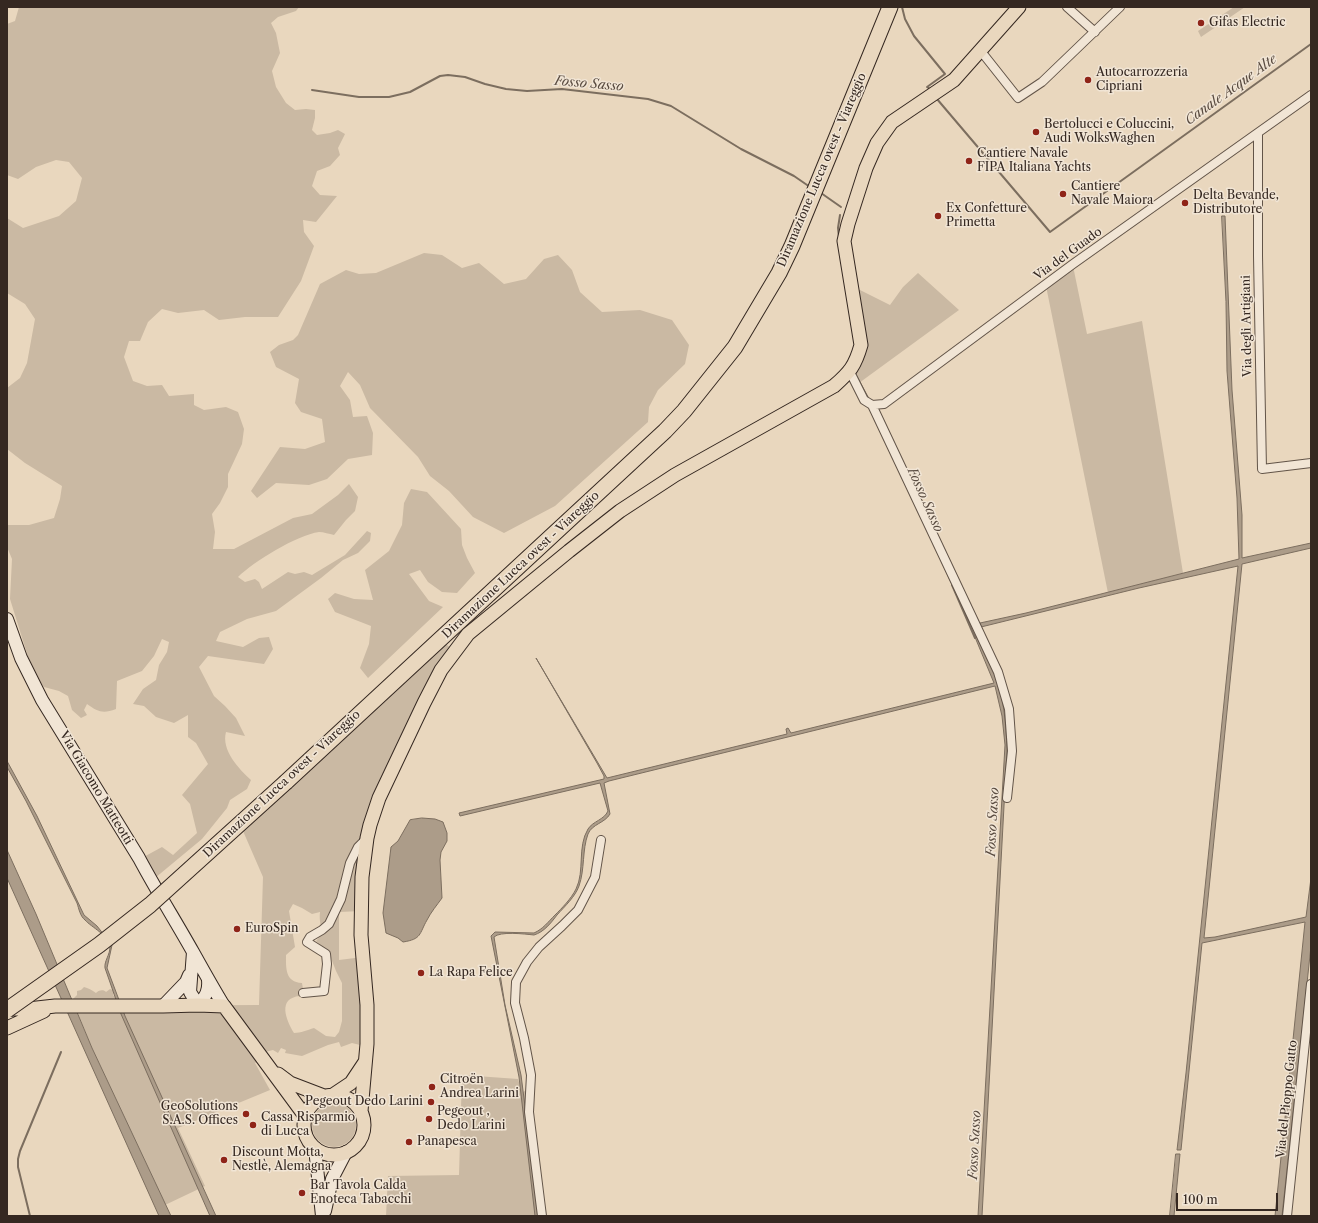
<!DOCTYPE html>
<meta charset="utf-8">
<style>
body{margin:0}
#map{position:relative;width:1318px;height:1223px;overflow:hidden;background:#e9d7be;font-family:"Libre Caslon Text",serif}
canvas{display:block}
.frame{position:absolute;inset:0;border:8px solid #352821;pointer-events:none}
.scale{position:absolute;left:1176px;top:1193px;width:102px;height:18px;box-sizing:border-box;border:2px solid #352821;border-top:0;padding-left:5px;font-size:12px;line-height:14px;white-space:nowrap;color:#352821;-webkit-text-stroke:3px #f1e5d5;paint-order:stroke}
</style>
<div id="map">
<canvas width="1318" height="1223"></canvas>
<div class="frame"></div>
<div class="scale">100 m</div>
</div>
<script>
const ctx = document.querySelector('canvas').getContext('2d');
ctx.lineJoin = 'round';
function paint(path, color) {
  ctx.fillStyle = color;
  ctx.fill(path, 'evenodd');
}
function stroke(path, color, width, dash) {
  ctx.strokeStyle = color;
  ctx.lineWidth = width;
  ctx.lineCap = dash ? 'butt' : 'round';
  ctx.setLineDash(dash || []);
  ctx.stroke(path);
}
function drawText(font, color, halo, rows, align = 'center') {
  ctx.font = font + ' "Libre Caslon Text",serif';
  ctx.lineWidth = 3;
  ctx.setLineDash([]);
  ctx.textBaseline = 'middle';
  ctx.strokeStyle = halo;
  ctx.fillStyle = color;
  for (const [text, x, y, turn = 0] of rows) {
    ctx.save();
    ctx.translate(x, y);
    ctx.rotate((+turn || 0) * Math.PI / 180);
    ctx.textAlign = isNaN(turn) ? turn : align;
    if (halo) ctx.strokeText(text, 0, 0);
    ctx.fillText(text, 0, 0);
    ctx.restore();
  }
}
paint(new Path2D(`
 M19,7H299L296,11L278,17L271,23L276,33L280,53L272,71L276,87L286,103L295,110L306,109L315,110V118L312,130L317,135L330,133L338,130L345,134L338,148L340,155L330,166L317,171L312,186L320,195L337,196L316,222L303,220L304,232L314,246L301,281L278,317H245L219,320L204,310L178,313L162,309L148,322L140,341H129L124,357L133,381L147,386L162,385L169,396L194,394V405L204,410L226,407L238,412L244,429L242,444L228,474V487L220,503L212,514L215,532L213,549H234L293,518L312,514L338,495L349,484L358,497L355,511L346,520L334,535C329,534 324,532 319,532C297,535 253,562 238,577L245,582L255,579L259,582L262,589L288,572L295,574L304,572L312,575L345,555L367,531L371,533L370,541L358,553L343,560L321,578L276,611L247,619L220,632L216,641L243,647L259,638L269,637L273,649L264,664L208,656L199,667L214,696L225,706L236,718L245,736L226,732C221,750 239,769 251,780L247,789L230,800L227,808L202,839L155,878L140,859L162,847L173,855L197,833L190,804L182,795L208,764L196,743L188,737V715L174,723L156,717L144,706L133,704L143,689L156,680L159,665L167,652L169,642L162,639L154,656L142,671L117,681L116,709C103,714 98,712 87,704L84,710L87,715L81,718L72,710L68,696L59,691L44,687L34,676L10,599L12,559L7,547V525H29L54,518L60,499L62,486L25,463L7,449V388L20,378L27,363L35,319L25,304L7,293V218L23,228L59,216L76,201L82,178L69,162L56,160L36,167L18,179L7,175V24L15,21Z
 M1234,7H1245L1201,37L1198,31Z
 M424,253L442,255L462,268L479,263L504,284L526,279L544,259L558,255L572,270L580,292L602,312L640,310L672,320L689,345L685,364L658,390L649,407L648,422L555,506L504,533L473,517L449,491L430,476L418,457L370,408L360,385L348,372L340,386L350,400L353,417L367,416L373,433L372,455L348,459L327,479L309,485L276,483L257,498L251,491L280,447L305,449L325,442L322,419L301,412L295,403L299,379L276,367L270,352L279,345L293,340L298,335L320,284L346,270L359,274L376,273Z
 M1073,266L1087,334L1142,321L1183,573L1108,593L1046,286Z
 M918,273L959,310L859,383L854,376L862,363L866,345L857,290H860L890,305L903,287Z
 M411,489L427,492L461,529L462,545L467,558L475,573L457,593L442,592L428,582L420,570L409,574L429,601L443,607L368,678L360,668L369,644L371,626L335,612L328,599L335,593L354,599L373,600L365,570L389,551L402,525L404,503Z
 M445,643L455,652L379,798L361,911L339,912V960L363,957L367,1005L360,1045L352,1043L341,1047L339,1042L328,1045L302,1056L285,1053L286,1050L281,1048L278,1053L273,1050L265,1052L263,1058L255,1063L270,1090L178,1128L205,1186L165,1205L92,1048L75,1006L259,1005L263,877L243,831ZM293,904L302,908L312,914L320,912C319,920 321,926 322,934L316,941L329,953L336,971L342,983V1021L339,1032L335,1037L326,1036L314,1028C307,1030 301,1033 294,1033C286,1020 277,998 300,996L303,989L302,983C285,982 286,968 286,955L295,947L289,911Z
 M84,987C88,988 92,990 96,993C98,990 104,989 106,992L110,989L113,990L114,993L113,995L116,998L115,1001H75L73,999L77,995V991L81,990Z
 M462,1075L518,1079L522,1093L530,1087L542,1216H386L388,1176L459,1175Z
 M312 1125a22 22 0 1 1 44 0a22 22 0 1 1-44 0Z`), '#cab9a3');
const water = new Path2D(`
 M1222,216H1225L1232,390L1242,515V558L1311,543V548L1242,564L1204,938L1215,937L1306,917L1311,878V946L1282,1216H1275L1305,922L1202,943L1181,1150H1177L1186,1073L1238,566L1139,588L981,627L980,623L1026,613L1239,559L1237,498L1227,371L1226,302Z
 M927,530L996,675C1004,700 1006,724 1007,750L982,1216H978L1005,745L1002,716L995,686L609,781L604,783L610,814C605,823 592,824 588,834C582,850 585,869 579,886C575,897 565,906 557,915C551,923 544,932 534,935C525,934 500,931 494,937L505,1005L521,1075L539,1216H535L519,1077L491,936L495,932L534,933C543,929 548,922 555,915C562,908 571,899 576,889C585,871 577,847 588,829C593,821 604,820 608,811L600,783L460,816L459,813L604,779V776L597,763L536,658L607,778L787,734L786,729L788,728L791,733L994,683L965,613Z
 M7,761L37,816L84,915L97,926L112,945L107,968L125,1016L216,1216H210L121,1014L105,968C104,961 110,955 110,947C110,936 91,927 85,920C80,916 79,909 77,903L26,801L7,767Z
 M422,818L435,819L443,822L447,833V841L441,852L440,860L442,898C437,905 431,912 427,920C419,934 422,939 403,942L398,938L386,933L383,913L391,847L398,841L410,820Z
 M7,850L36,914L92,1048L171,1216H159L7,878Z
 M1176,1154H1180L1174,1216H1170Z`);
paint(water, '#ac9c89');
stroke(water, '#7c6e5f', 1);
stroke(new Path2D(`
 M902,7L905,19L914,36L945,74L927,87L930,89
 M312,90L359,97H389L410,92L440,76L448,75L465,77L485,84L506,89L527,91L562,89L648,99L671,106L741,149L794,176L810,187
 M937,99L1050,232L1311,44
 M821,193L841,207
 M839,238L838,228L840,215
 M854,372L868,398
 M952,585L975,638
 M30,1216L18,1167V1159L20,1151L61,1052`), '#7c6e5f', 2);
const street = new Path2D(`
 M1067,7L1095,32
 M980,50L1018,98L1042,82L1120,7
 M1258,133V256L1262,469L1311,463
 M850,372L864,400L872,405L884,404L1073,264L1311,95
 M872,405L998,672L1009,709L1012,751L1007,798
 M303,993L324,991L327,964L326,954L307,942L310,937L322,930L329,924L341,899L350,863L358,847L367,838
 M542,1216L529,1112L531,1075L524,1038L515,1003L516,982L527,962L539,947L562,926L578,910L595,877L601,840
 M1287,1216L1311,984`);
const secondary = new Path2D(`
 M7,619L21,658L42,700L139,858C156,890 175,920 193,952C203,970 213,988 224,1006
 M193,952L190,992L198,1005C206,996 209,991 208,980
 M163,1006L186,982L189,975
 M315,1148L322,1216
 M325,1211L332,1179L346,1152`);
const primary = new Path2D(`
 M7,1009H28L55,1006H163L198,1005L224,1006L305,1116
 M7,1028L44,1011
 M278,1074L290,1083L324,1096
 M333,1095L351,1083L365,1062
 M304 1125a30 30 0 1 1 60 0a30 30 0 1 1-60 0Z
 M361,1111L367,1044V1005L361,935L362,877L367,838L370,825L379,798L424,703L441,670L468,634L569,551L620,511L675,475L834,386C850,372 855,366 861,345L844,241L848,224L866,168L877,143L892,122L954,80L1019,7`);
const highway = new Path2D(`
 M286,782L665,431L684,411L735,347L779,273L792,246L890,7`);
stroke(street, '#625448', 10);
stroke(secondary, '#352821', 14);
stroke(primary, '#352821', 15);
stroke(highway, '#352821', 17);
stroke(street, '#f1e5d5', 8);
stroke(secondary, '#f1e5d5', 12);
stroke(primary, '#e9d7be', 13);
stroke(highway, '#e9d7be', 15);
const highwayBridge = new Path2D(`
 M7,1010L99,945L150,905L286,782`);
stroke(highwayBridge, '#352821', 17, []);
stroke(highwayBridge, '#e9d7be', 15);
for (const [x, y, r, color] of [
 [1201,23,4,"#8f2418"],
 [1088,80,4,"#8f2418"],
 [1036,132,4,"#8f2418"],
 [969,161,4,"#8f2418"],
 [1063,194,4,"#8f2418"],
 [1185,203,4,"#8f2418"],
 [938,216,4,"#8f2418"],
 [237,929,4,"#8f2418"],
 [421,973,4,"#8f2418"],
 [432,1087,4,"#8f2418"],
 [431,1102,4,"#8f2418"],
 [246,1114,4,"#8f2418"],
 [429,1119,4,"#8f2418"],
 [253,1125,4,"#8f2418"],
 [409,1142,4,"#8f2418"],
 [224,1160,4,"#8f2418"],
 [302,1193,4,"#8f2418"]
]) {
  const dot = new Path2D();
  dot.arc(x, y, r, 0, 2 * Math.PI);
  ctx.fillStyle = color;
  ctx.fill(dot);
  stroke(dot, '#f1e5d5', 1.5);
}
drawText('12px', '#352821', '#f1e5d5', [
 ["Gifas Electric",1209,23],
 ["Autocarrozzeria",1096,73],
 ["Cipriani",1096,87],
 ["Bertolucci e Coluccini,",1044,125],
 ["Audi WolksWaghen",1044,139],
 ["Cantiere Navale",977,154],
 ["FIPA Italiana Yachts",977,168],
 ["Cantiere",1071,187],
 ["Navale Maiora",1071,201],
 ["Delta Bevande,",1193,196],
 ["Distributore",1193,210],
 ["Ex Confetture",946,209],
 ["Primetta",946,223],
 ["EuroSpin",245,929],
 ["La Rapa Felice",429,973],
 ["Citroën",440,1080],
 ["Andrea Larini",440,1094],
 ["Pegeout Dedo Larini",423,1102,"right"],
 ["GeoSolutions",238,1107,"right"],
 ["S.A.S. Offices",238,1121,"right"],
 ["Pegeout ,",437,1112],
 ["Dedo Larini",437,1126],
 ["Cassa Risparmio",261,1118],
 ["di Lucca",261,1132],
 ["Panapesca",417,1142],
 ["Discount Motta,",232,1153],
 ["Nestlè, Alemagna",232,1167],
 ["Bar Tavola Calda",310,1186],
 ["Enoteca Tabacchi",310,1200]
], 'left');
drawText('12px', '#352821', '#f1e5d5', [
 ["Diramazione Lucca ovest - Viareggio",822,170,-67],
 ["Via del Guado",1068,254,-36],
 ["Via degli Artigiani",1247,326,-91],
 ["Diramazione Lucca ovest - Viareggio",521,565,-43],
 ["Diramazione Lucca ovest - Viareggio",282,784,-43],
 ["Via Giacomo Matteotti",96,788,59],
 ["Via del Pioppo Gatto",1287,1099,-84]
]);
drawText('italic 13px', '#594b40', '#f1e5d5', [
 ["Fosso Sasso",589,84,5],
 ["Canale Acque Alte",1231,90,-36],
 ["Fosso Sasso",925,500,66],
 ["Fosso Sasso",993,822,-87],
 ["Fosso Sasso",975,1145,-87]
]);
</script>
